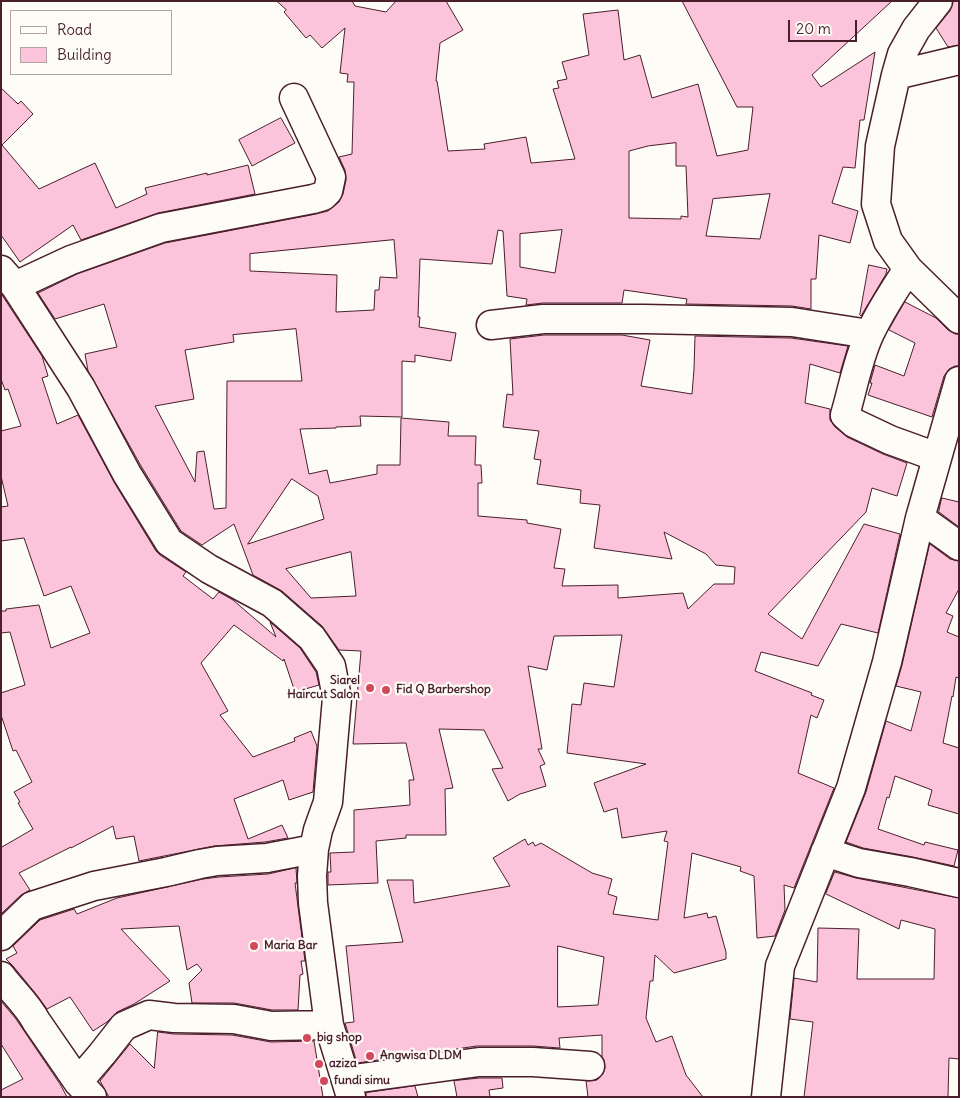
<!DOCTYPE html>
<style>
body{margin:0}
#map{position:relative;width:960px;height:1098px;overflow:hidden;background:#fdfcf7;font-family:Delius,sans-serif}
canvas{display:block}
.frame{position:absolute;inset:0;border:2px solid #4a1f2b;pointer-events:none}
.legend{position:absolute;left:10px;top:10px;width:162px;height:65px;box-sizing:border-box;background:#fdfcf7;border:1px solid #b5a4a5;margin:0;padding:6px 9px;list-style:none;font-size:15px;color:#4a1f2b}
.legend li{display:flex;align-items:center;gap:10px;height:25px}
.legend b{width:25px;border:1px solid #b5a4a5}
.scale{position:absolute;left:788px;top:20px;width:69px;height:22px;box-sizing:border-box;border:2px solid #4a1f2b;border-top:0;padding-left:6px;font-size:15px;line-height:18px;white-space:nowrap;color:#4a1f2b;-webkit-text-stroke:4px #fdfcf7;paint-order:stroke}
</style>
<div id="map">
<canvas width="960" height="1098"></canvas>
<div class="frame"></div>
<ul class="legend">
<li><b style="height:6px;background:#fdfcf7"></b>Road</li>
<li><b style="height:14px;background:#fcc4db"></b>Building</li>
</ul>
<div class="scale">20 m</div>
</div>
<script>
const ctx = document.querySelector('canvas').getContext('2d');
ctx.lineJoin = 'round';
function paint(path, color) {
  ctx.fillStyle = color;
  ctx.fill(path, 'evenodd');
}
function stroke(path, color, width, dash) {
  ctx.strokeStyle = color;
  ctx.lineWidth = width;
  ctx.lineCap = dash ? 'butt' : 'round';
  ctx.setLineDash(dash || []);
  ctx.stroke(path);
}
function drawText(font, color, halo, rows, align = 'center') {
  ctx.font = font + ' Delius,sans-serif';
  ctx.lineWidth = 4.5;
  ctx.setLineDash([]);
  ctx.textBaseline = 'middle';
  ctx.strokeStyle = halo;
  ctx.fillStyle = color;
  for (const [text, x, y, turn = 0] of rows) {
    ctx.save();
    ctx.translate(x, y);
    ctx.rotate((+turn || 0) * Math.PI / 180);
    ctx.textAlign = isNaN(turn) ? turn : align;
    if (halo) ctx.strokeText(text, 0, 0);
    ctx.fillText(text, 0, 0);
    ctx.restore();
  }
}
const building = new Path2D(`
 M277,1H352L355,6L386,12L396,1H446L463,30L440,43L436,81H437L448,151L485,149L484,144L526,137L531,163L575,159L553,89L559,88L557,81L567,79L562,62L589,55L583,14L618,10L624,60L640,55L652,98L698,84L717,156L748,150L753,107H737L682,1H892L812,75L821,87L875,52L864,120H860L855,168L843,167L832,203L858,211L850,243L819,235L816,279H811V309L792,306L686,304L687,299L624,290L622,303H543L526,305L527,299L507,296L503,231L498,230L492,264L420,259L418,317H420L419,327L456,333L451,361L415,355V362L402,361V417L360,416L361,426L336,427V428L300,429L309,474L327,470L330,483L377,474V465H400L401,418L449,422L448,436H476L475,465H481L482,483H478V516L527,520V523L561,529L554,568L565,569L562,586L618,585V598L683,593L688,609L714,584H734L735,567L716,565L706,554L664,532L672,559L594,548L600,505L580,503L581,490L537,484L541,460L534,459L539,431L503,427L507,394L513,395L510,339L544,335H622L650,340L641,386L692,394L694,369L695,336L791,338L848,346L840,373L810,364L805,403L830,409V420L835,427L847,437L883,454L907,463L897,496L872,488L866,512L768,614L802,639L864,524L900,534L878,633L841,624L818,666L761,652L755,671L812,693L811,695L824,700L817,718L811,715L798,773L834,788L794,888L784,885L785,910L775,936L757,938L754,876L740,871L741,867L692,853L684,918L707,913L708,918L716,916L726,952V959L674,973L655,955L653,981H650L646,1018L656,1042L672,1036L686,1075L703,1097H588L586,1081L597,1080L603,1074L605,1068L604,1060L602,1057V1035L559,1038L560,1048L533,1046H477L357,1063L345,1023L354,1022L346,946L403,942L387,880H413L414,903L510,886L493,858L525,839L528,845L533,842L535,846L541,843L592,873L612,879L608,894L617,897L613,914L658,920L668,842L664,841L667,831L622,838L617,808L604,812L594,783L646,764L567,753L572,704L581,705L584,683L614,687L622,635L554,636L547,670L528,666L542,749H538L545,764L540,766L546,786L520,794L508,801L492,769L503,768L484,730L439,729L453,788L445,789L446,835H406V838L376,841L378,883L328,885V872H331L330,853L354,852V810L410,805L409,780H414L406,743L353,744L361,651L339,650L322,626L282,591L253,575L234,524L202,545L181,531L141,466L88,371L85,354L117,347L104,304L55,319L38,293L77,274L165,243L316,214L328,211L339,202L343,194L346,180L345,170L339,157L352,154L354,82H347L348,74L340,73L345,28L322,48L310,35L306,38L284,12L286,10ZM676,143V166H686L688,217L681,216V219L629,218V151L648,146ZM770,194L760,239L706,236L713,199ZM562,230L555,273L520,267V234ZM394,240L397,278L380,277L379,290H375L374,310L336,312L337,275L250,271V254ZM296,329L302,381H227L226,508L214,509L204,451L197,452L195,482L155,406L194,399L185,350L234,342L233,335ZM292,479L318,496L324,519L248,544ZM351,552L356,596L311,598L286,569ZM558,946L604,957L598,1005L558,1007Z
 M953,1H959V45L948,47L936,28L950,11Z
 M1,88L18,104L21,101L33,114L2,145L39,189L95,163L116,208L147,194L145,188L207,173V175L248,165L255,194L158,213L81,240L73,225L20,262L1,235Z
 M281,118L295,143L252,166L239,140Z
 M869,265L887,269L886,274L861,316L860,315Z
 M2,295L42,356L48,376L42,378L57,424L78,415L114,482L156,551L160,555L186,572L183,576L213,599L219,592L233,600L276,637L270,622L300,648L316,672L319,685L295,692L284,659L283,661L234,625L201,663L228,711L220,715L253,757L295,741L294,738L311,731L317,746L313,792L289,800L283,780L234,799L248,839L282,825L288,838L265,842L214,846L139,861L134,836L116,839L113,826L71,848V847L19,873L30,890L21,895L1,914V846L2,847L33,829L18,803L20,802L14,792L32,782L16,750L13,751L1,715V693L25,685L10,632L1,633V611H6V609L39,605L51,648L90,633L71,586L44,596L24,538L1,541V507L8,506L1,476V431L21,426L8,389L5,390L1,379V296Z
 M905,302L936,318L948,330L955,334H959V366H955L949,369L944,376L932,417L868,395L872,383H870L875,365L904,376L915,343L889,330Z
 M942,498L959,502V527L939,512Z
 M930,544L950,559L959,561V589L946,613L953,616L947,632L959,637V678L956,677L953,697L952,696L943,743L959,748V814L928,805L932,790L895,776L889,798L887,797L878,829L924,845L925,842L958,850L954,866L913,857L863,848L846,842L866,792L886,721L911,731L921,692L896,686L902,665Z
 M296,868L297,883H295L305,961H301L303,974L300,975L298,1010H272L234,1003H192L189,983L202,970L197,964L187,970L179,926L121,929L170,981L134,1004L117,1012L107,1022L93,1031L70,997L47,1009L36,994L13,966L6,959L17,953L13,946L40,920L74,909L77,914L117,898L203,879L219,877L268,874Z
 M835,872L856,878L959,898V1059L949,1058L948,1097H804L813,1022L790,1019L794,978L817,982L818,928L859,929L857,979H934L935,929L901,920L899,929L826,894Z
 M1,1001L16,1019L60,1084L67,1097H1V1090L23,1079L1,1044Z
 M158,1032L174,1034L232,1035L271,1042L314,1041L323,1097H109L100,1081L130,1044L154,1068Z
 M480,1078H502L503,1088L489,1090L490,1097H457L454,1081Z
 M415,1086L418,1097H366V1093Z`);
paint(building, '#fcc4db');
stroke(building, '#4a1f2b', 1);
const minor = new Path2D(`
 M938,1L916,29L902,54L896,75L880,146L876,204L888,241L908,269L959,319
 M896,75L959,60
 M908,269C894,290 881,310 870,333C858,358 853,388 845,415L854,423L890,440L937,457
 M1,270L15,286L81,388L127,474L169,542L209,569L272,603L312,638L331,666L337,698L328,802L318,830L314,849L312,876L313,903L329,1025L351,1097
 M15,286L71,260L161,228L313,199L323,196L328,191L331,177L294,98
 M491,325L543,319H644L792,322L869,334
 M920,518L959,546
 M825,852L859,863L910,872L959,883
 M1,936L32,906L94,886L166,872L200,864L217,861L267,858L314,849
 M1,976C12,991 28,1005 36,1021L78,1082L92,1097
 M346,1080L479,1062H533L590,1066
 M78,1082L102,1054L124,1026L149,1015L174,1018L234,1019L271,1026L329,1025
 M766,1097L780,966L851,788L887,662L920,518L959,381`);
stroke(minor, '#4a1f2b', 31);
stroke(minor, '#fdfcf7', 28);
for (const [x, y, r, color] of [
 [370,688,5,"#d1495b"],
 [386,690,5,"#d1495b"],
 [254,946,5,"#d1495b"],
 [307,1038,5,"#d1495b"],
 [370,1056,5,"#d1495b"],
 [319,1064,5,"#d1495b"],
 [324,1081,5,"#d1495b"]
]) {
  const dot = new Path2D();
  dot.arc(x, y, r, 0, 2 * Math.PI);
  ctx.fillStyle = color;
  ctx.fill(dot);
  stroke(dot, '#fdfcf7', 2);
}
drawText('bold 12px', '#4a1f2b', '#fdfcf7', [
 ["Siarel",360,681,"right"],
 ["Haircut Salon",360,695,"right"],
 ["Fid Q Barbershop",396,690],
 ["Maria Bar",264,946],
 ["big shop",317,1038],
 ["Angwisa DLDM",380,1056],
 ["aziza",329,1064],
 ["fundi simu",334,1081]
], 'left');
</script>
